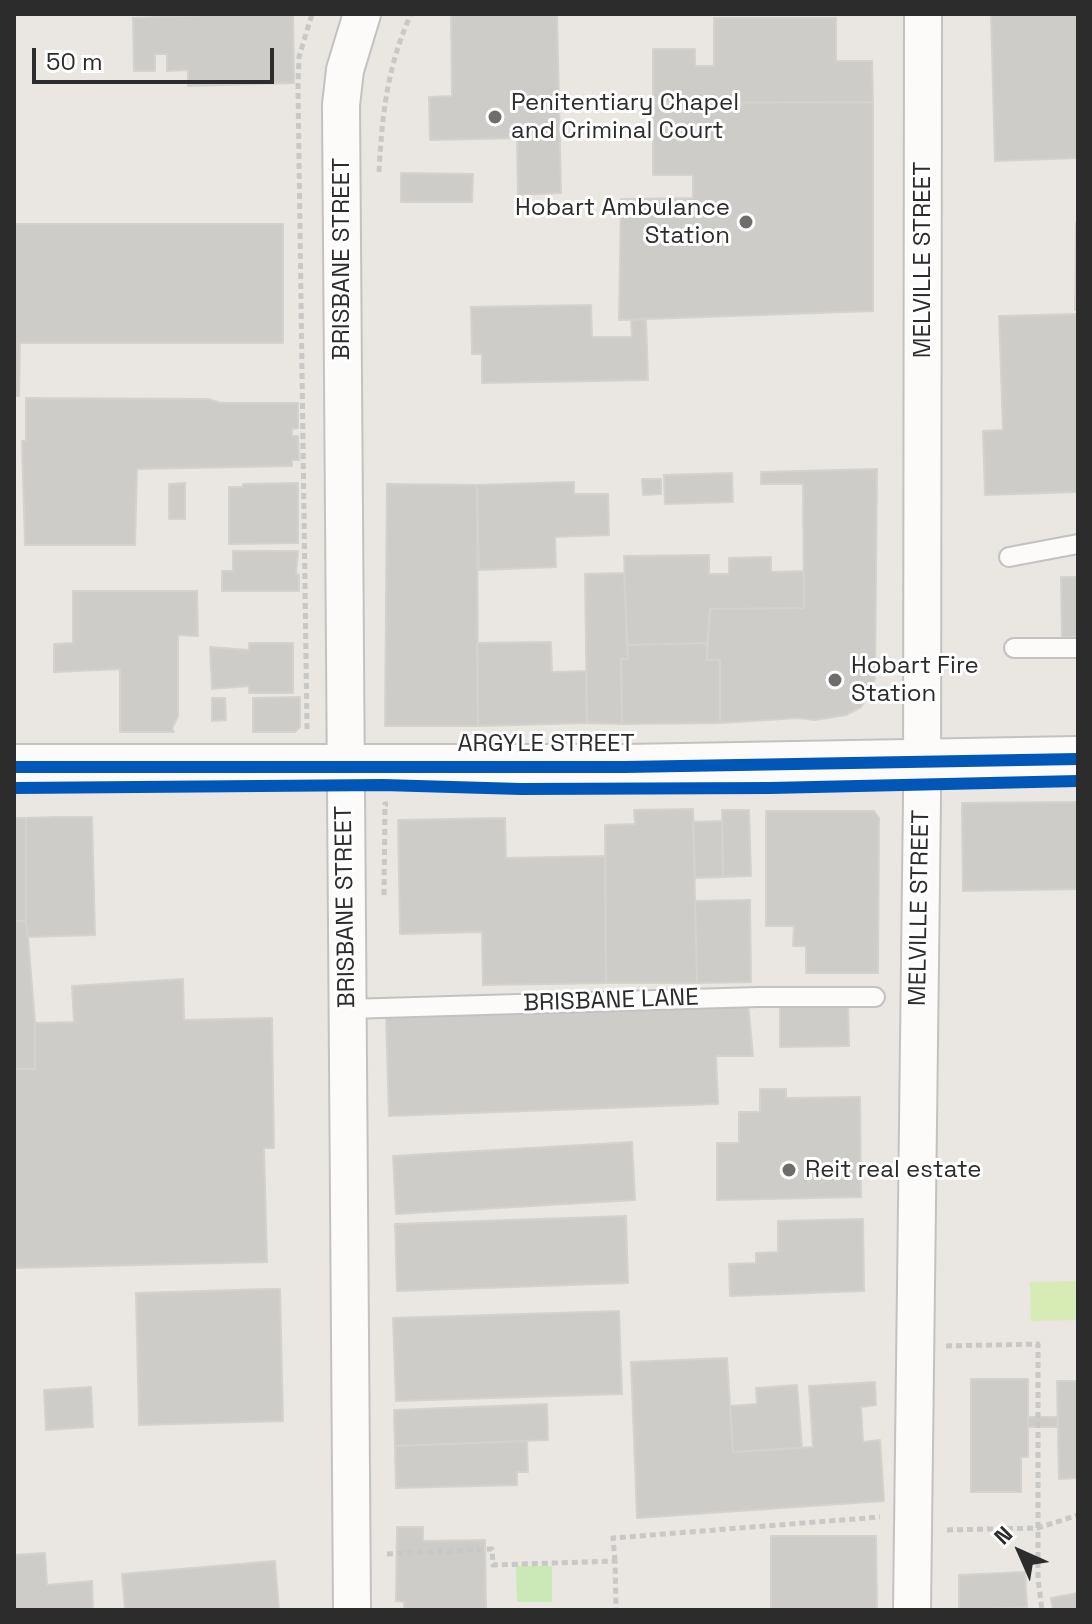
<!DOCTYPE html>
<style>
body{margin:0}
#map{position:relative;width:1092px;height:1624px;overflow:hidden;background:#eae6e1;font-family:"Space Grotesk",sans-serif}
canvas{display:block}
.frame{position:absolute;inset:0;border:16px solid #2c2c2c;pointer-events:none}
.north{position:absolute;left:980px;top:1512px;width:80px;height:80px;-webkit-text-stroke:6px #fff;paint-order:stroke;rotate:315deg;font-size:22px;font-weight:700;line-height:32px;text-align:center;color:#2c2c2c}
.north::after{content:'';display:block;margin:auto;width:28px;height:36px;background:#2c2c2c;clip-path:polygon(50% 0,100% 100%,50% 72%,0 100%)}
.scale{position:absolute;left:32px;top:48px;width:242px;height:36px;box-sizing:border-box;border:4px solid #2c2c2c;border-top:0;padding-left:10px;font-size:24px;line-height:28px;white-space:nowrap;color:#2c2c2c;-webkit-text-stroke:6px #fff;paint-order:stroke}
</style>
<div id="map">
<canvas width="1092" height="1624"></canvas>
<div class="frame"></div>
<div class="north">N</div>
<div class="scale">50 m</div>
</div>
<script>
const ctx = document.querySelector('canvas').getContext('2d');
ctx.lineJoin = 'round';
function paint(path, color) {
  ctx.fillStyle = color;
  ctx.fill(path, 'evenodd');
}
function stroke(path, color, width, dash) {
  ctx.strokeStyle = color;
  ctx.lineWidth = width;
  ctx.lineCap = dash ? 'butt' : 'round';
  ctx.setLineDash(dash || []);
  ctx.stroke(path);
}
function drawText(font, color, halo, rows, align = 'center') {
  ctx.font = font + ' "Space Grotesk",sans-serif';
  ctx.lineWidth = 6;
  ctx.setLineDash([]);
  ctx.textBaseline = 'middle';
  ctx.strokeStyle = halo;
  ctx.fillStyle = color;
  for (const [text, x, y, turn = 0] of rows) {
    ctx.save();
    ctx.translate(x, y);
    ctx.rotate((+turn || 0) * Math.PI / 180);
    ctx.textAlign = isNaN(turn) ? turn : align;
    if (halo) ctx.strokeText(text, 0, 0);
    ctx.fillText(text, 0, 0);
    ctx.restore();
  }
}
paint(new Path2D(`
 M516,1566H552V1602H517Z`), '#cbe8b7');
paint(new Path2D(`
 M1078,1281V1320L1031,1321L1030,1282Z`), '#d7ecb4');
const building = new Path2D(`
 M239,14H293L294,83L188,86V70L167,71V54H155V71H134L133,18Z
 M451,14H557L561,193L518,195L517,138L430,140L429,97L452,96Z
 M991,14H1078V158L995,161Z
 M714,18H836V61H872L873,102L653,103V49H695V66H714Z
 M873,102V311L619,320L621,199L693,198V175H653V103Z
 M401,173L473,174L472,202H401Z
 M1076,223L1078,224V310H1075Z
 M14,224H283V343H20L19,396H14Z
 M591,305L592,337H632L631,320L646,318L648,380L482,383V354H472L471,307Z
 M1078,314V492L985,495L983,431L1003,430L999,316Z
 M26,398L208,399L221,403H298V428L292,429V436H298L299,460H292V466L137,469L135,545H25L22,441H26Z
 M877,469L875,677L871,692L861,707L846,715L815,720L798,718L720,723V660H707L710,609L804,608L803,484H761V472Z
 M732,473L733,502L665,504L664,475Z
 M642,479H661V494L643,495Z
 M574,482V494H608L609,535L555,537L556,567L479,570L477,485Z
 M185,483V519H169V484Z
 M298,483V543L229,544V487H243V484Z
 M387,484L477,485L478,726H385Z
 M233,551H298L296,573L299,575V591H222V571H233Z
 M709,555V574H729V558L771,557V572L804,571V608L710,609L707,643L627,645L624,556Z
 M624,573L628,659H621L622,724L587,723L585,574Z
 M1061,577H1078V637H1062Z
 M73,591H197L198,636L178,635V716L172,729L174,732H120V669L54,672V644L73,643Z
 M551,642L552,672L586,671L587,723L478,726L477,643Z
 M249,643H293V693H249V686L212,689L210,647L249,650Z
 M707,643V660H720V723L622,724L621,659H628L627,645Z
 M300,697V727L295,732H253V698Z
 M212,698H225L226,720L212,721Z
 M1078,802V889L963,891L962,803Z
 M693,809L697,983H606L605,825L635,824L634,810Z
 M722,810H749L751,876L723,877Z
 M766,811H874L879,818L878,973H806V946H793L794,926H766Z
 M56,817H92L95,935L28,937L26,921V818Z
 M14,818H26V921H14Z
 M505,818L506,858L605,856L606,983L483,985L482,932L400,934L398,820Z
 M722,821L723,877L695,878L693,822Z
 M750,900L751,982L697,983L695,901Z
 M14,921H26L28,937L35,1023V1069H14Z
 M183,979L184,1020L272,1018L274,1148H264L267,1262L14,1268V1069H35V1023L74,1022L72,986Z
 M848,1001L849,1046L780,1047V1002Z
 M748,1002L753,1056H716L718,1104L389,1116L386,1015Z
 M760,1089H786V1098L860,1097L861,1197L717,1200V1143H739V1112H760Z
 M632,1142L635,1200L396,1214L393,1156Z
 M626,1216L628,1283L397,1291L395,1224Z
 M863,1219L864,1291L730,1296L729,1264L756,1263V1253L778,1252V1221Z
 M267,1289H280L283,1421L139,1425L136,1293Z
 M619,1311L622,1394L396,1401L393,1318Z
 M727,1358L733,1452L813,1447L809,1386L875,1382L876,1405L861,1407L863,1442L880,1440L884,1501L637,1518L631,1362Z
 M971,1379H1028V1457H1021V1492H971Z
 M1057,1381H1078V1478L1059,1479Z
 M797,1385L802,1448L733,1452L730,1406L757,1404L756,1388Z
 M91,1387L93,1427L46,1430L44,1390Z
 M547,1404L548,1440L395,1446L394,1410Z
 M1028,1417H1058L1057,1427H1028Z
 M527,1441L528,1472H517V1485L396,1488L395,1446Z
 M397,1527H423V1541L485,1540L486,1610H404V1602L396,1601Z
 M771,1536H876L877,1610H771Z
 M45,1553L47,1585L92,1581L93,1610H14V1555Z
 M275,1561L279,1610H125L122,1574Z
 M1025,1572L1027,1607L959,1610V1575Z
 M1078,1593V1610H1053L1051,1598Z`);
paint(building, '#ceccc8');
stroke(building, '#d5d2cd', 2);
const service = new Path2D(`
 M1009,557L1078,544
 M1014,648H1078
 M347,1009L758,997H875`);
const minor = new Path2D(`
 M352,1610L341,105L345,70L362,14
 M912,1610L922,799L923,14`);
const secondary = new Path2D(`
 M14,767H625L1078,759`);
stroke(service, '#c3c2c2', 22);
stroke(minor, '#c3c2c2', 40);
stroke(secondary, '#c3c2c2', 48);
stroke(new Path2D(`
 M379,172C382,115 387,67 411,14
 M307,729L298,85L299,57L312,14
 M384,895L385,804H388
 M946,1346L1038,1344V1579L1042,1610
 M947,1530L1038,1528L1078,1515
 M387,1554L492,1549L493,1565L615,1561L616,1610
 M615,1561L613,1538L880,1517`), '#c8c8c7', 5, [6, 4]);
stroke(service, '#fcfbfa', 18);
stroke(minor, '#fcfbfa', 36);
stroke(secondary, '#fcfbfa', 44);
stroke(new Path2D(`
 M14,767H625L1078,759
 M14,788L383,785L521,789L770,788L1078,781`), '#0057b8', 12);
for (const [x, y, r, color] of [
 [495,117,8,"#6e6d6b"],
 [746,222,8,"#6e6d6b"],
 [835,680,8,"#6e6d6b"],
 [789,1170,8,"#6e6d6b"]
]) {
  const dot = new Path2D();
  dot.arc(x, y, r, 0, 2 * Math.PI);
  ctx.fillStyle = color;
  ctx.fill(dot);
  stroke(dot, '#fff', 3);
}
drawText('24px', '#2c2c2c', '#fff', [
 ["Penitentiary Chapel",511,103],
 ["and Criminal Court",511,131],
 ["Hobart Ambulance",730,208,"right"],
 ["Station",730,236,"right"],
 ["Hobart Fire",851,666],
 ["Station",851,694],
 ["Reit real estate",805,1170]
], 'left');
drawText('24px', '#2c2c2c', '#fff', [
 ["BRISBANE STREET",342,259,-90],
 ["MELVILLE STREET",923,260,-90],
 ["ARGYLE STREET",546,744],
 ["BRISBANE STREET",346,907,-91],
 ["MELVILLE STREET",920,908,-89],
 ["BRISBANE LANE",611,1001,-2]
]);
</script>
